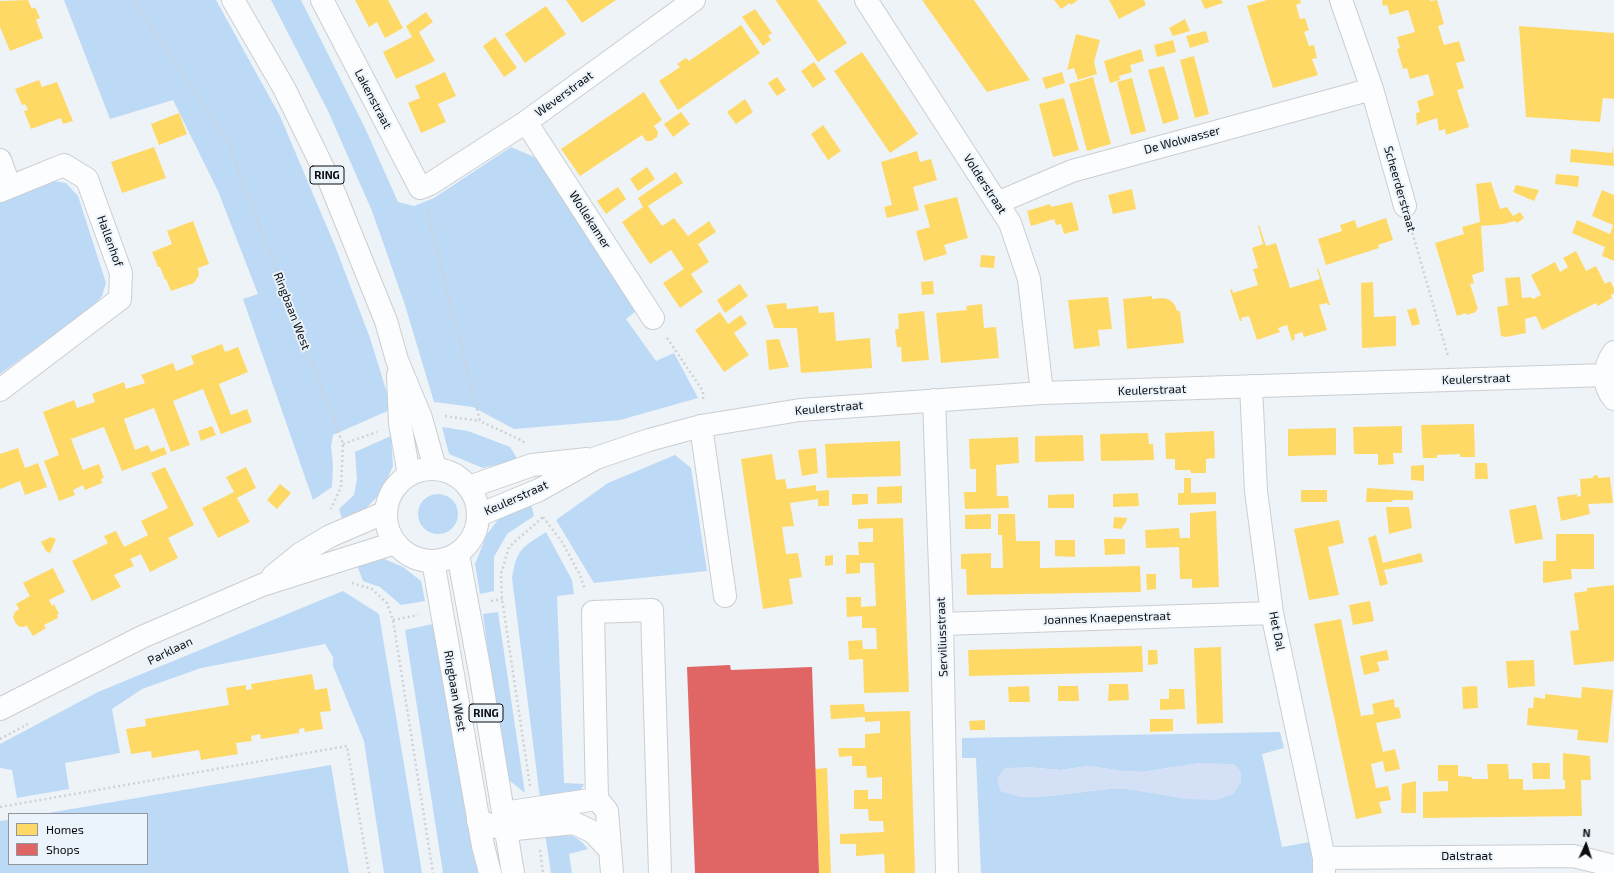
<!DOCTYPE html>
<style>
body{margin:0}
#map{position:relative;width:1614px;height:873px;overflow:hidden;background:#eef3f8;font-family:"Exo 2",sans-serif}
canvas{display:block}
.legend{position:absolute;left:8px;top:813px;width:140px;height:52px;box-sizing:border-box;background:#ebf3fb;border:1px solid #91979d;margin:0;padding:5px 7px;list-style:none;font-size:12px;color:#0a0c0f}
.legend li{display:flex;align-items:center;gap:8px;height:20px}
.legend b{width:20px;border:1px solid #91979d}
.north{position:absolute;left:1566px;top:825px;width:40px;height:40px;-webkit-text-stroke:3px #ebf3fb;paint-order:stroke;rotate:3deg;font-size:11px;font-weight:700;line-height:16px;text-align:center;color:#0a0c0f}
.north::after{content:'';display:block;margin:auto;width:14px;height:18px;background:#0a0c0f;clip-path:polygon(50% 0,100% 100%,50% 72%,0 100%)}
</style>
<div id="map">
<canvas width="1614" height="873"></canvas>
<ul class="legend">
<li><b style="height:11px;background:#ffd966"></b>Homes</li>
<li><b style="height:11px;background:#e06666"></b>Shops</li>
</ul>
<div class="north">N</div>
</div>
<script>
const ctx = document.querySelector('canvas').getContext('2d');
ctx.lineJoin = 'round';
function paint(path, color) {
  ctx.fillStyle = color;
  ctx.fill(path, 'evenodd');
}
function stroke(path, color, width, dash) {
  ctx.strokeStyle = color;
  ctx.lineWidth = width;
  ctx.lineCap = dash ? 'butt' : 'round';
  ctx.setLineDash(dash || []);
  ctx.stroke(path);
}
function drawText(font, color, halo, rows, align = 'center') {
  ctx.font = font + ' "Exo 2",sans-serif';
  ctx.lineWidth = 4;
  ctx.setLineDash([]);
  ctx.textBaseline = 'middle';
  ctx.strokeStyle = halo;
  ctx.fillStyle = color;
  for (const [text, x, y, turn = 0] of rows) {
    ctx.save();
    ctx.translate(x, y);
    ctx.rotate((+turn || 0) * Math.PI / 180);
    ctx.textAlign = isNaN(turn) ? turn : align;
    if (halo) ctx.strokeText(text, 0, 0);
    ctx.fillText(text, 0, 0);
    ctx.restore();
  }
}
paint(new Path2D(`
 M64,0H216L280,116L335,246L370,338L392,409L333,435L331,447L333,465L332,487L313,500L243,299L258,294L218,191L173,100L110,119Z
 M271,0H301L365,128L398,202L414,206L434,198L511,147L532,156L547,165L639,309L626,319L656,361L674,353L698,398L620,420L514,429L473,407L434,402L405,305L372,211L328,111Z
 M53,181L66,183L78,196L106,283L102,296L92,307L0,374V200Z
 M442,427L468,431L510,447L518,460L483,468L449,454Z
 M391,436L393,466L380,494L366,508L343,521L339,509L354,495L357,479L355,452Z
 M675,455L691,468L707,571L594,583L556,520L608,483Z
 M418 514a20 20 0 1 1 40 0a20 20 0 1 1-40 0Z
 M531,503L534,516L507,534L494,557V591L480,594L475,564L487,534L500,517Z
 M546,532L572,580L574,594L557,596L564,783L584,784L581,790L577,792L540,798L512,578C517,548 522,548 546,532Z
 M382,558L403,567L421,581L425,601L401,605L380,587L363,581L357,565Z
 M343,591L379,614L422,873H384L364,741L333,666V657L325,644L201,668L142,689L112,709L120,753L65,763L69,789L17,798L12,770L0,768V744L98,692Z
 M498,612L525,793L504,776L483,614Z
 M433,624L478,873H443L405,630Z
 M1280,732L1284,748L1262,754L1282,847L1310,842L1313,873H981L976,758H962V738ZM1200,763L1155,793L1127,789H1108L1050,796L1020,797L1026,767L1060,770L1089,766L1123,771L1142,772Z
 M331,765L349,873H0V821L9,820V864H147V814H42Z
 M545,834C565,834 575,832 588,849L569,854L572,873H551Z`), '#bcd9f5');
paint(new Path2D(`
 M1200,763L1234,764L1241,771V782L1234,794L1216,800L1185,799L1127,789H1108L1050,796L1020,797L1000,791L997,778L1005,768L1026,767L1060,770L1089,766L1123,771L1142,772Z`), '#d4e0f5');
paint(new Path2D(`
 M28,0L32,9L35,7L40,18L36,20L43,38L10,51L0,27V1Z
 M355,0H388L403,28L385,38L377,22L369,27Z
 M566,0H616L582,23Z
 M777,0H817L847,43L818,62L776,1Z
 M922,0H974L1030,80L987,92Z
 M1054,0H1078L1071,5L1070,3L1061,9Z
 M1109,0H1144L1146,5L1119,19Z
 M1201,0H1221L1223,3L1205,9Z
 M1267,0H1300L1301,3L1296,5L1300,19L1305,18L1309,30L1304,32L1309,46L1314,45L1317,58L1312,59L1318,75L1273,88L1247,6Z
 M1382,0H1430V1L1437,0L1444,24L1438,26L1444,45L1459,41L1465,61L1456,63L1464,88L1457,90L1469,127L1446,135L1445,129L1439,131L1437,118L1419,124L1417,126L1416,113L1420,112L1417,101L1434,95L1428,74L1410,79L1407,68L1403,69L1397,49L1400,48L1397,37L1415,32L1408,10L1390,15L1387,5L1383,6Z
 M546,6L566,34L525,63L505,34Z
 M755,9L772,33L768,36L771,40L763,46L742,17Z
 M426,12L433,22L419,32L435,61L396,79L383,52L412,37L406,26Z
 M1185,19L1190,31L1173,36L1169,28Z
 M741,25L760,53L678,110L659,81L680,67L677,64L686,58L689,61Z
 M1519,26L1614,33V99L1603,98L1600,122L1526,117Z
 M1206,31L1209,42L1190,48L1186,36Z
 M1076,34L1100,40L1094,62L1097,74L1078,80L1074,68L1067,70Z
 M495,37L517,68L504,77L483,46Z
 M1173,40L1176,52L1157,57L1154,45Z
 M1141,49L1144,61L1130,65L1132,72L1119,76L1120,80L1110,83L1104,61Z
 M862,52L918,134L890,153L834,71Z
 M1194,56L1209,114L1195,118L1180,60Z
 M814,62L826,79L813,88L801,71Z
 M1164,66L1179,119L1163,124L1148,70Z
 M445,72L456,96L438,104L446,122L421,133L408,103L420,98L415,86Z
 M1062,72L1065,83L1046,89L1042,78Z
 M777,77L786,90L777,96L768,83Z
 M1093,77L1111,144L1087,151L1069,84Z
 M1132,78L1146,131L1131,135L1117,82Z
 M39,80L42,87L57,82L73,121L63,124L61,118L31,129L24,111L28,110L25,104L22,105L15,89Z
 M644,92L662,120L654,126L658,132L657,137L651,141H646L642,135L580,176L561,149Z
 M1064,98L1079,150L1053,157L1039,104Z
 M745,99L753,112L736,124L727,112Z
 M681,112L690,124L673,137L664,124Z
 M179,113L187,134L159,145L151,124Z
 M823,125L841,151L828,160L811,134Z
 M154,147L166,178L122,193L111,162Z
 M1613,147L1614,166L1570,162L1571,149L1612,153Z
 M917,151L920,162L931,159L937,180L913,187L919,210L887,218L884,207L892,205L881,162Z
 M647,167L655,179L638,191L630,179Z
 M676,172L683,183L648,206L662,226L674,218L688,236L709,221L716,232L698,244L709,262L691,274L703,292L680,308L663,283L684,269L671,250L650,264L622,222L643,207L638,198Z
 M1556,174L1579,176L1578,187L1555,184Z
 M1491,182L1500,209L1507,207L1513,216L1520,212L1524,218L1517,223L1515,221L1504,224L1481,226L1484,271L1472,275L1474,283L1470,284L1478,309L1476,310V312L1467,315L1466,313L1457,316L1435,243L1464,234L1462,227L1480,222L1476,184Z
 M1516,185L1539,190L1534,201L1513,192Z
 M618,187L626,199L606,214L597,201Z
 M1132,189L1136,209L1113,214L1108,195Z
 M1602,190L1614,195V261L1602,256L1605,247L1572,233L1577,220L1610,234L1613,225L1592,216Z
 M957,197L968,238L944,245L947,254L924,261L916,231L930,227L924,205Z
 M1072,202L1079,230L1064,234L1061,224L1056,225L1054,219L1031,226L1027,211L1050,204L1051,207Z
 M1386,218L1393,240L1378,245L1379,248L1326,265L1318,239L1342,231L1340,225L1355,220L1357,228Z
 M193,221L209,264L198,268L199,275L194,283L171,291L166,279L165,280L160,267H158L152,252L172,244L167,231Z
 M1259,225L1266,246L1276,243L1290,288L1320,279L1317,269L1318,268L1330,305H1328L1327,303L1319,305L1327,330L1304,337L1302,332L1294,335L1295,339L1292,341L1287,325L1278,328L1280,332L1257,340L1249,316L1241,318L1242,321H1240L1230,290L1232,289L1233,293L1258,285L1253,269L1258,268L1252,248L1263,244L1258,226Z
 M1576,251L1586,271L1596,266L1605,284L1610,281L1614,288V293L1611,295L1612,298L1598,306L1596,303L1542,330L1536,316L1525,319L1526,333L1506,337L1501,336L1497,307L1508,305L1505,278L1520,277L1522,298L1531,297L1533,299L1541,295L1531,275L1555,262L1560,272L1568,267L1563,258Z
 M981,255L995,256L994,268L980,267Z
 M933,281L934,294L922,295L921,282Z
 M1373,282L1374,317L1396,316V346L1362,348L1361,283Z
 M740,284L748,296L725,313L717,300Z
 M1152,296V299L1163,298L1170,300L1175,305L1177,311H1180L1184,343L1127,349L1123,299Z
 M1108,297L1112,329L1098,330L1100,346L1074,349L1068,300Z
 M786,303L787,309L818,306L819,313L834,312L836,341L870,338L872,368L801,373L797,328H774L766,305Z
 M982,304L984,328L996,327L999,358L941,363L936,313L967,310L966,306Z
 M1416,308L1420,324L1412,326L1407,310Z
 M924,311L929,360L902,362L901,347H897L895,329H899L898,314Z
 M720,312L728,324L741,315L747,324L734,333L749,355L724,372L695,330Z
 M779,339L789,367L769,370L766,340Z
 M222,344L225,352L238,347L248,372L219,384L231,415L247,409L252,422L221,434L203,389L173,401L190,445L171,452L154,408L124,419L135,450L148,445L151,452L164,447L167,454L122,471L104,427L71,439L83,470L99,464L104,478L101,479L102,483L85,490L83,485L73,490L75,495L59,501L44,461L59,455L43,412L74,400L77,408L95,402L92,394L124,382L126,389L145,383L141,375L173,363L176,371L194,364L191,356Z
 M1474,424L1475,457H1460V454L1437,455V458H1423L1421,425Z
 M212,426L216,435L201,441L198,431Z
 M1402,426V453H1393L1394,464L1378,465V454H1354L1353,427Z
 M1336,428V455L1288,456V429Z
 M1214,431L1215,458L1206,459V473H1191L1190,470H1175V459H1166L1165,433Z
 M1148,433L1149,444H1153L1154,460L1101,461L1100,434Z
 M1083,435L1084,461L1035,462V436Z
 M1018,437L1019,463L996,465L997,496H1008L1009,508L965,509L964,492H976V469H970L969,439Z
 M900,441L901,476L827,478L825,444Z
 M18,448L25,468L38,463L47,487L25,495L20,481L0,489V454Z
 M816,448L818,473L802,476L798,450Z
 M772,454L776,480L785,479L787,489L816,485V491L829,490V506H818V499L790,503L794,526L782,527L786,554L798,553L802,577L789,579L793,604L763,609L741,459Z
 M1475,463H1487L1488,479H1475Z
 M1424,465V481L1411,480V466Z
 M165,467L194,525L168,538L178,558L150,572L141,554L130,559L134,566L114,575L121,587L92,601L72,561L108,543L104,536L116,531L124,547L148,535L141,521L168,508L151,473Z
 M246,467L256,488L237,498L250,522L218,538L202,508L234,492L226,477Z
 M1598,475V478L1610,477L1613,503L1588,504L1590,514L1561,521L1557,497L1577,494V497L1581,496L1580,479L1593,478V476Z
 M1184,478H1191V493L1216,492V504L1178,505V493H1184Z
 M280,484L291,493L277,509L267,500Z
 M902,486V503L877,504V487Z
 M1367,488L1413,491V500H1393L1392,502H1366Z
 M1301,490H1327V502H1301Z
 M1138,493L1139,506L1113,507V494Z
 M852,494H868V504L852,505Z
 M1074,494V508H1048V495Z
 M1535,505H1536L1543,539L1515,544L1509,510Z
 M1386,507H1409L1412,528L1389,534Z
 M1216,511L1219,587L1192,588V579H1180L1179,547L1146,548L1145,530L1179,528L1180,538H1190V513Z
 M991,514V529H965V515Z
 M998,514H1015L1016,541H1040V568L1140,566L1141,592L967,595L966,569H961V554L991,553V568H1003L1002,535H998Z
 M1114,517L1127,518L1126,522L1121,529L1113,528Z
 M903,518L909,692L864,693L863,659L849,660L848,641L862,640L863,649H877L876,628H862V616L847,617L846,597H861V607L876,606L874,563H860V573L846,574V555H859L858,542H873V528L858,529V519Z
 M1339,520L1344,543L1328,547L1339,595L1309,600L1294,529Z
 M1556,534H1594V569H1571L1572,579L1543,583V561H1556Z
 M1376,535L1383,563L1421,553L1423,562L1384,570L1388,584L1380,586L1368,538Z
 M51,537L56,539L50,553L46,551L41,542Z
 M1104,539H1125V554L1105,555Z
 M1055,540H1075V557L1055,556Z
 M833,555V565L825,566V556Z
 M53,568L65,592L49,600L52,606L54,604L59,614L57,615L58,618L44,625L46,628L33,636L27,626L22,627L18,626L15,622L13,617L15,612L19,609L16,604L30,596L23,583Z
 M1146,574H1156V589L1147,590Z
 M1614,585V661L1574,665L1570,631L1579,630L1574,593L1587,591V588Z
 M1370,601L1374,621L1353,625L1349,605Z
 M1341,619L1361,716L1374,714L1372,704L1394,699L1395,708L1399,707L1401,718L1376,723L1383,752L1395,749L1400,769L1385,772L1383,761L1371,764L1376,788L1388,786L1391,800L1379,802L1382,813L1356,819L1314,624Z
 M1142,646L1143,672L969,676L968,650Z
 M1221,647L1223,723L1197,724L1194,648Z
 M1148,650H1157L1158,664L1148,665Z
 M1387,650L1389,660L1377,662L1380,671L1364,675L1360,656Z
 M1534,660L1535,686L1508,688L1506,661Z
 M312,674L315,690L327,688L331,711L320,712L323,729L305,732L304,728L299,729V733L261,739L260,734L251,736L252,741L236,743L238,754L201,760L199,750L152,758L151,751L131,754L126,729L146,726L145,719L229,705L226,688L246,685V690L252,689L251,684Z
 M1109,684H1128L1129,700L1108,701Z
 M1029,686L1030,702H1009L1008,687Z
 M1058,686H1078L1079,701H1058Z
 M1477,686L1478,708L1463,709L1462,687Z
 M1582,687L1613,690L1608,743L1577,740L1578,730L1527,725L1528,708H1533L1534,697L1545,699V694L1581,698Z
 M1169,689H1184L1185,709L1160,710V699H1169Z
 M864,704L865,712L910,711L915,873H885L884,854L856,856V844H840V834L884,832L883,821H869L868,809H854V790H868V799H882V777L867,778L866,766H852V756L839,757L838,748H865V734L880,733V721L865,722V717L831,719L830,705Z
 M1150,719H1173V731L1150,732Z
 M985,720V730H970L969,721Z
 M1563,753L1590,756L1591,780H1581L1582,816L1423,818V792L1448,791V781H1438V765H1458V776L1472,777V779H1488L1487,764H1508L1509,779H1523V790L1565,789V780H1563Z
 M1532,763H1550V779H1533Z
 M827,768L831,873H819L815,769Z
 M1416,781V813H1401L1402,784Z`), '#ffd966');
paint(new Path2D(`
 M730,665L731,670L812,667L819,873H695L687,667Z`), '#e06666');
const minor = new Path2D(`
 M322,0L420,188L430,184L526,122L694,0
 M866,0L1010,223L1029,279L1042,393
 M1341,0L1372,89L1405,206
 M526,122L653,318
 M0,160L10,187
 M0,191L64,165L87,179L121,273L120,299L0,390
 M997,203L1072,171L1372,89
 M1614,352C1603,367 1602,385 1614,399
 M1251,386L1256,491L1272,613L1324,858V873
 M934,400L942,624L947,873
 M701,426L725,596
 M469,487L532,465L587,459
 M479,515L539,490L596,458L649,440L701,426L800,410L1042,393L1605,375
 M273,576L300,554L330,536L386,512
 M942,624L1272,613
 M0,709L142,637L262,585L395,543
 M503,813L597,799
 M478,821L506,830L574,823L593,832L609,849
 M1324,858L1573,856L1614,866
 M612,873L607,811L597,799L593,612L652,610L660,873`);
const major = new Path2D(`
 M233,0L284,88L329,180L386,321L397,360L421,418L435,468
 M398,375L400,423L409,475
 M386 515a46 46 0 1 1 92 0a46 46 0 1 1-92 0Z
 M458,554L480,672L513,873
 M433,561L483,846L490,873`);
stroke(minor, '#caced2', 24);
stroke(major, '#caced2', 24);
stroke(new Path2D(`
 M133,0L226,138L343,444L341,487L331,509
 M427,210L480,421L523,441L524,443
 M1411,228L1448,356
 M667,338L703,391V401
 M445,416L480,421
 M343,444L377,432
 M543,517L562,542L580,575L585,590
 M352,583L372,589L387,603L393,620L433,873
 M491,601L502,599
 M393,620L418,615
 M0,739L28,724
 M530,786L502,599L501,574L509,547L543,517V515
 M0,807L347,746L369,873
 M540,850L543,873`), '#cfd1d3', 2.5, [2, 3]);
stroke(minor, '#fcfdfe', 22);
stroke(major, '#fcfdfe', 22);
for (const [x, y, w] of [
 [327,175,34],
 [486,713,34]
]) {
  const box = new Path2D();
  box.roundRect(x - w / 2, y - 9, w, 18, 3);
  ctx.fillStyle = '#ebf3fb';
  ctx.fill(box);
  stroke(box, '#0a0c0f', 1);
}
drawText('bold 11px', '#0a0c0f', null, [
 ["RING",327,175],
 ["RING",486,713]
]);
drawText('12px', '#0a0c0f', '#ebf3fb', [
 ["Weverstraat",564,94,-36],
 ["Lakenstraat",373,99,62],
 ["De Wolwasser",1182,140,-15],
 ["Volderstraat",985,184,57],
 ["Scheerderstraat",1400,189,74],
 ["Wollekamer",590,220,57],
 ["Hallenhof",110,241,70],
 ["Ringbaan West",292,311,69],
 ["Keulerstraat",1476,379,-2],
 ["Keulerstraat",1152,390,-2],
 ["Keulerstraat",829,408,-5],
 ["Keulerstraat",516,498,-24],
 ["Joannes Knaepenstraat",1107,618,-2],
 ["Het Dal",1277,631,79],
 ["Serviliusstraat",942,637,-92],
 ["Parklaan",170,651,-26],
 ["Ringbaan West",455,691,80],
 ["Dalstraat",1467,856]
]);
</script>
